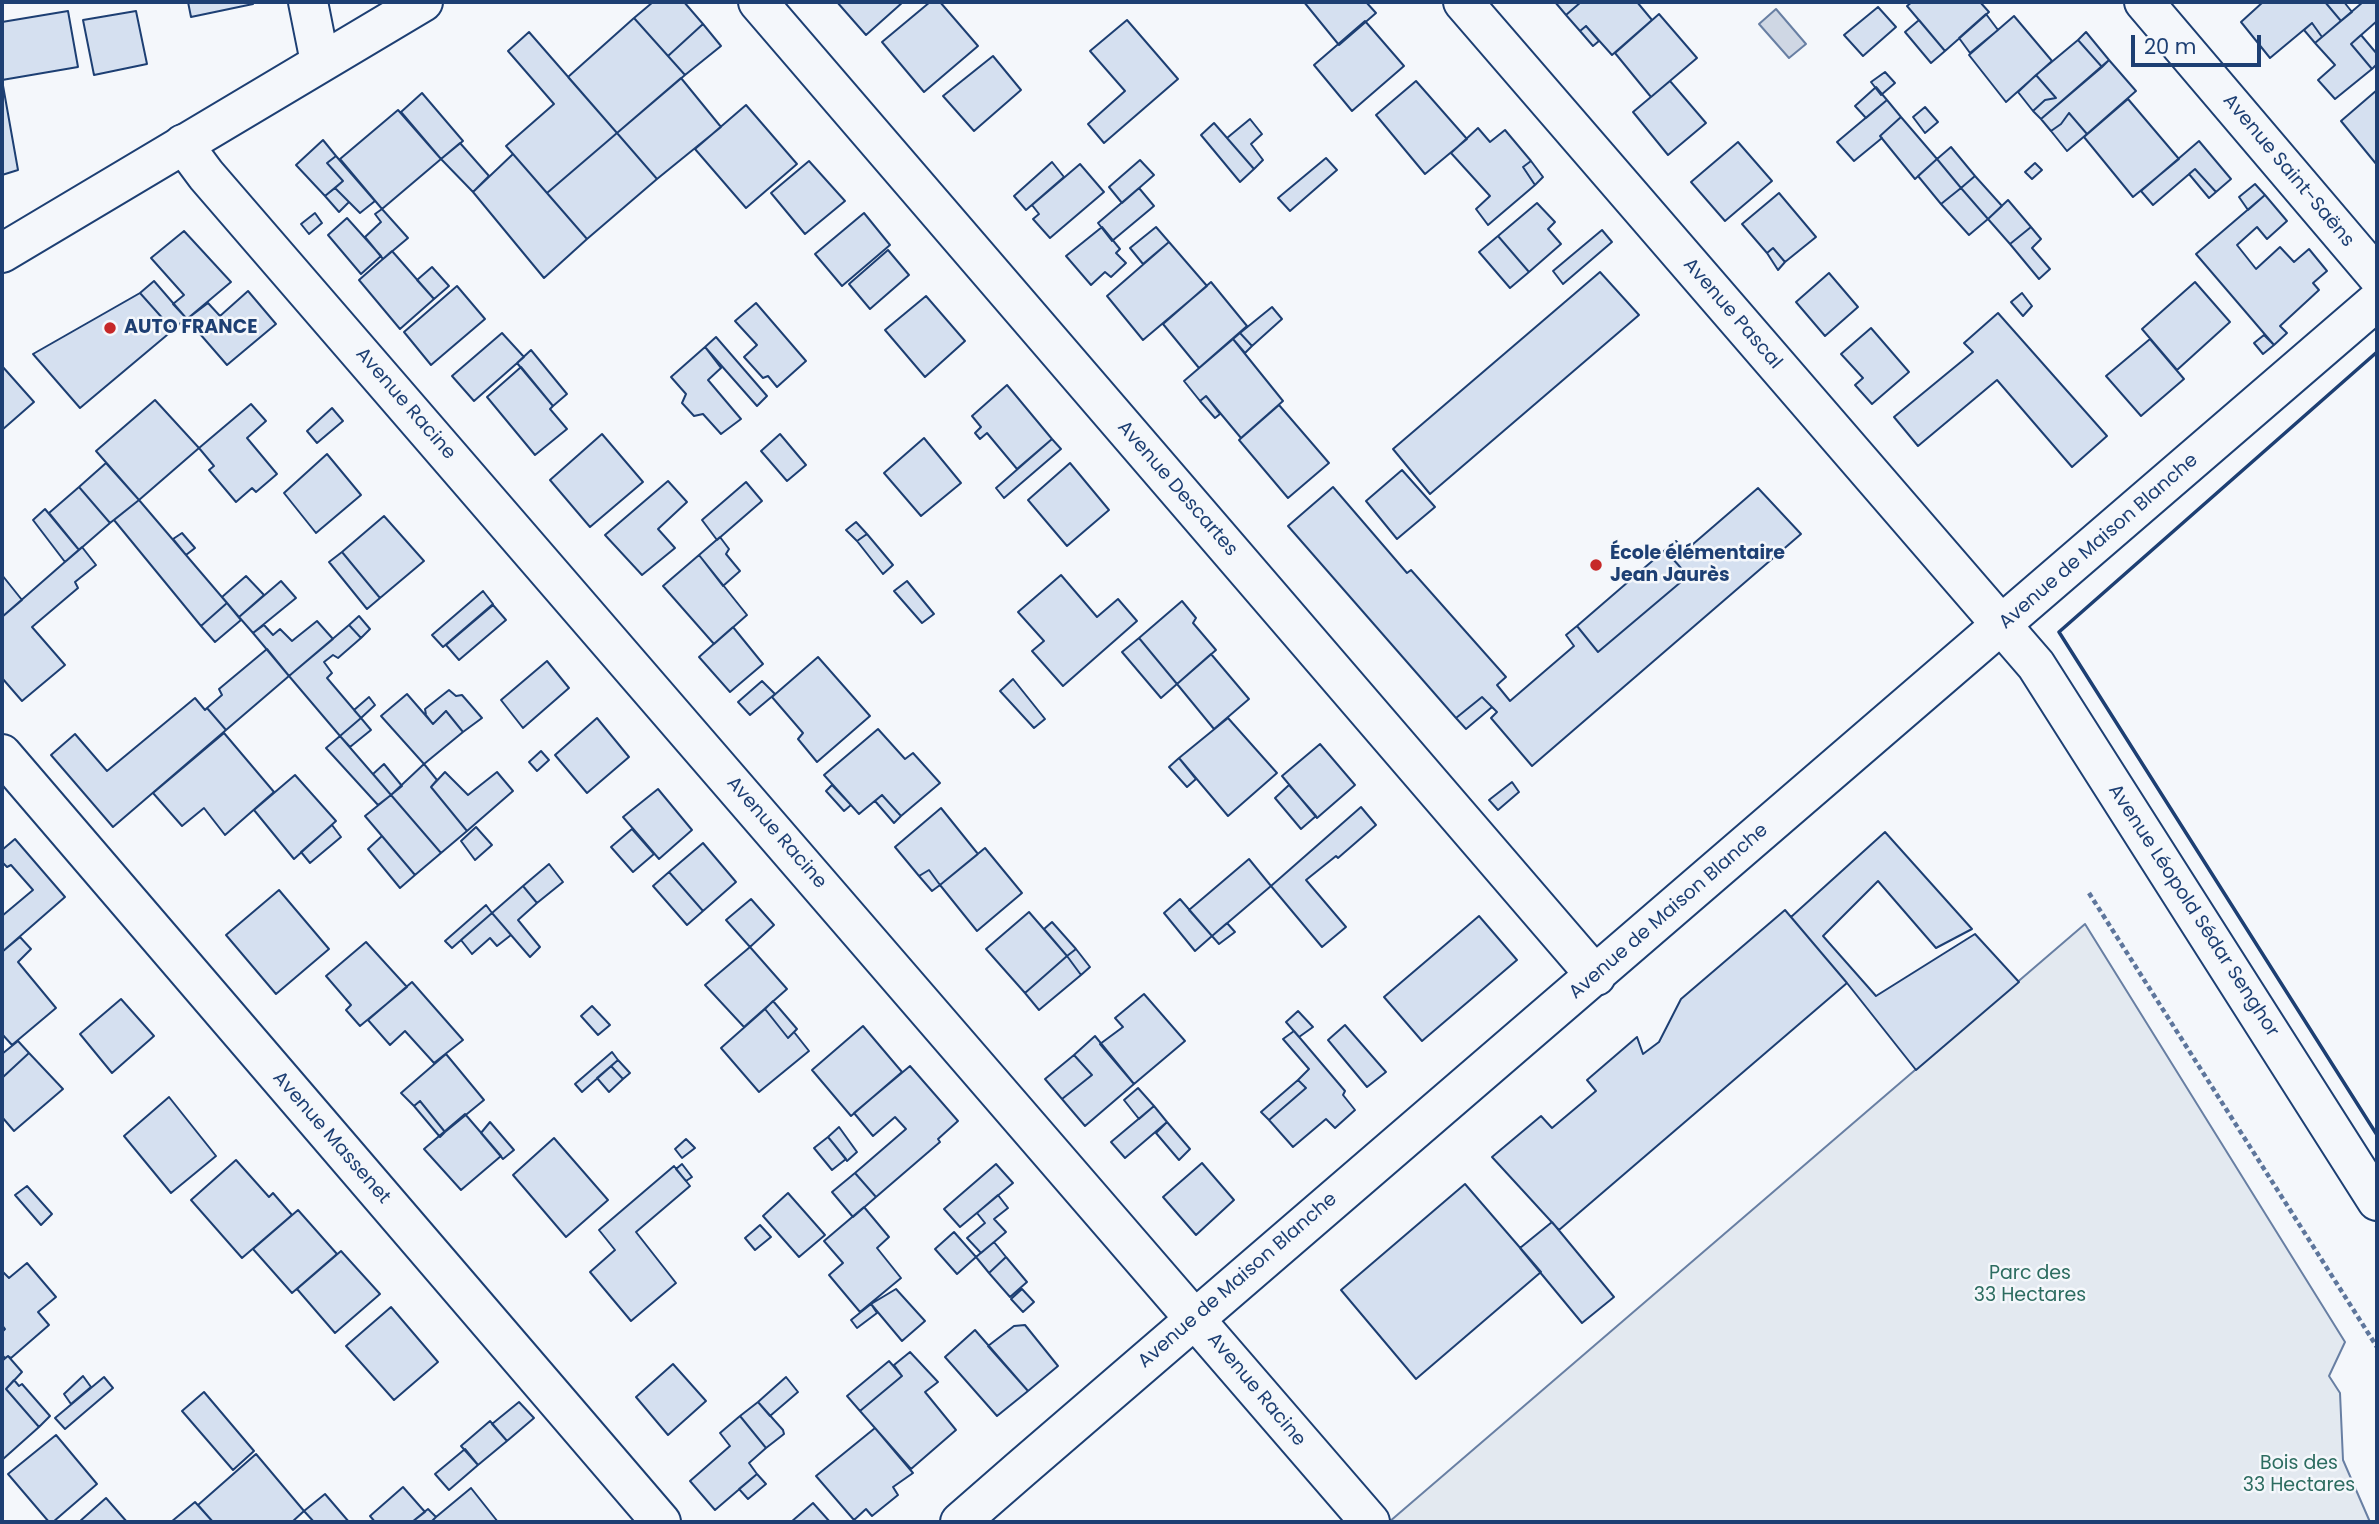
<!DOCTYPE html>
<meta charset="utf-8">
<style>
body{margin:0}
#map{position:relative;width:2379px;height:1524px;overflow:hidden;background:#f4f7fb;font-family:Poppins,sans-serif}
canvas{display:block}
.frame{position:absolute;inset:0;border:4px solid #1d3f73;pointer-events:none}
.scale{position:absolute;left:2131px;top:35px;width:130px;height:32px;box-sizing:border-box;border:4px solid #1d3f73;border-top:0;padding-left:9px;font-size:21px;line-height:24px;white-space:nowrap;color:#1d3f73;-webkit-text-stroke:5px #f4f7fb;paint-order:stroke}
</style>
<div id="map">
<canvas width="2379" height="1524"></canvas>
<div class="frame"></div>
<div class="scale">20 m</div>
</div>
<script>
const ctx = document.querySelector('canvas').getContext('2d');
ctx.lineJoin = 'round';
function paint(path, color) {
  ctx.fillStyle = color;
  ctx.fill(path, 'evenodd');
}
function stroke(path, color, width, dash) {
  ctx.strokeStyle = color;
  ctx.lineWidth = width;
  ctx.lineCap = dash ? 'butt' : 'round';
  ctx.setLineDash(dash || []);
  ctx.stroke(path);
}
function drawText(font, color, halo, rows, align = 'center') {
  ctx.font = font + ' Poppins,sans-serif';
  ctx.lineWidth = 5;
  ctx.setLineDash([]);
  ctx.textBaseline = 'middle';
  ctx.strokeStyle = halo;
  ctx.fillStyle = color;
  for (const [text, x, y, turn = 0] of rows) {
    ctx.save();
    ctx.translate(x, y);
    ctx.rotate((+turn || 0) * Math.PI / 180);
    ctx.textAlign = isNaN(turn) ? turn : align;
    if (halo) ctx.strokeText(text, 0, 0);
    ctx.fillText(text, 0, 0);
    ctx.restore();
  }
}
const green = new Path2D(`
 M2085,924L2345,1342L2329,1376L2340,1393L2343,1460L2370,1522H1389Z`);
paint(green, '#e3e9f0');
stroke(green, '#687fa3', 2);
const water = new Path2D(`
 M1776,9L1806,44L1789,58L1759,24Z`);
paint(water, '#cfd7e4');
stroke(water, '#687fa3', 2);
const building = new Path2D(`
 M188,2H252L253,4L191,17Z
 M653,2H684L703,24L668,56L634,18Z
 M837,2H903L866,35Z
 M930,2H940L978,46L924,92L882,42Z
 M1304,2H1366L1376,13L1339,45Z
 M1555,2H1581L1566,15Z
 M1581,2H1637L1652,20L1612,55L1586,26L1580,31L1566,15Z
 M1912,2H1980L1989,12L1945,51L1907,6Z
 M2263,2H2325L2341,21L2322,37L2312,23L2270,58L2241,22Z
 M2325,2H2344L2352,12L2341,21Z
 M2363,2H2377V21L2351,44L2372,69L2335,99L2318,80L2335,65L2315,43Z
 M1878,7L1896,27L1863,56L1844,35Z
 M68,11L78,67L2,80V22Z
 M136,11L147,64L94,75L83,20Z
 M1659,14L1697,58L1651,97L1615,53Z
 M1986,14L1998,30L1970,53L1959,38Z
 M2014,16L2052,61L2006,102L1969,55Z
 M634,18L685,75L617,133L568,77Z
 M1127,20L1178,79L1104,143L1088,124L1125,91L1090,51Z
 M1919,20L1945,51L1931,63L1905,32Z
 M1365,21L1404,66L1352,111L1314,65Z
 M2312,23L2322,37L2315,43L2304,30Z
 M703,24L721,46L685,75L668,56Z
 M1586,26L1599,41L1593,46L1580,31Z
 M529,32L617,133L547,193L506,146L554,104L508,51Z
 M2086,32L2109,60L2102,67L2078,40Z
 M2361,35L2377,54V64L2372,69L2351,44Z
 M2078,40L2102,67L2041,119L2033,111L2045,100L2056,98L2036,75Z
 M993,56L1021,90L974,131L943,96Z
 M2109,60L2136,91L2087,134L2069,113L2061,124L2051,131L2041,119Z
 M1885,72L1895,83L1881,95L1871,82Z
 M2036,75L2056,98L2045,100L2033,111L2018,92Z
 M681,78L721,127L657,179L617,133Z
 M2,80L18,170L2,175Z
 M1416,81L1467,139L1425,174L1376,115Z
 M1670,81L1706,123L1668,155L1633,112Z
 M1876,87L1887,100L1866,118L1855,106Z
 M2377,90V165L2341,121Z
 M422,93L463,141L441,159L401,112Z
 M2128,99L2179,159L2133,197L2084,137Z
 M1887,100L1901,117L1880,136L1882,138L1854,161L1837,142Z
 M746,105L797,164L746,208L695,149Z
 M1925,107L1938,122L1925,133L1913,117Z
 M398,110L441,159L382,209L340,159Z
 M2069,113L2087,134L2067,151L2051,131L2061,124Z
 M1901,117L1937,159L1915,179L1880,136Z
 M1250,119L1262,134L1251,144L1263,160L1254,169L1227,138Z
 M1214,123L1254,169L1240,182L1201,135Z
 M1478,128L1490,142L1505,130L1531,161L1523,167L1535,185L1488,225L1476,209L1490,196L1451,153Z
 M617,133L657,179L587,239L547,193Z
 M323,140L336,156L327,163L343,181L325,196L296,165Z
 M2199,141L2231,179L2216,192L2195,169L2153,205L2141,191Z
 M1738,142L1772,181L1725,221L1691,182Z
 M460,143L489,176L473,192L441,159Z
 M1951,147L1975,176L1961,188L1937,159Z
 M513,154L587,239L544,278L473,192Z
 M336,156L375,201L360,213L335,188L343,181L327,163Z
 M1326,158L1337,170L1290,211L1278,198Z
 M1937,159L1961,188L1941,204L1918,176Z
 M1140,160L1154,175L1122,203L1109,187Z
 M809,161L845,201L805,234L771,193Z
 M1531,161L1543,177L1535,185L1523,167Z
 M1052,162L1064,177L1026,210L1014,196Z
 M2035,163L2042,170L2032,179L2025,172Z
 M1080,164L1104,192L1050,238L1033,219L1039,214L1032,205Z
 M2195,169L2216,192L2209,198L2189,174Z
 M1975,176L2002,206L1988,219L1961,188Z
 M2255,184L2265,195L2248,210L2239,197Z
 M335,188L349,202L339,212L325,196Z
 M1139,188L1154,206L1112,241L1098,223Z
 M1961,188L1988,219L1969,235L1941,204Z
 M1779,193L1816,237L1785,262L1773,248L1767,253L1742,224Z
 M2265,195L2287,221L2267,239L2257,227L2237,245L2256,269L2280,247L2294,262L2309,249L2327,271L2313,283L2319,290L2280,326L2287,333L2274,345L2196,254Z
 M2008,200L2031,227L2010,244L1988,219Z
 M1537,203L1555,222L1548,229L1561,244L1529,272L1498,236Z
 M382,209L408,238L383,259L365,237L381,222L375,214Z
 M315,213L322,223L309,234L301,224Z
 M864,213L890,245L842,286L815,254Z
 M347,218L381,256L361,274L328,235Z
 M1102,227L1120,249L1116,253L1126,263L1111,277L1105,272L1091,285L1066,256Z
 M1156,227L1169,242L1143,264L1130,248Z
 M2031,227L2041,239L2032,248L2050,269L2039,279L2010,244Z
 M1602,230L1612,242L1563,284L1553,271Z
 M184,231L231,282L187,319L173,304L184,295L151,258Z
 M1498,236L1529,272L1510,288L1479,252Z
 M1169,242L1207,286L1143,340L1107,296Z
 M1773,248L1785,262L1778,270L1767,253Z
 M888,250L909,275L870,309L849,284Z
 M392,251L434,299L400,329L359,280Z
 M432,267L449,286L434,299L417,280Z
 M1600,272L1639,315L1430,494L1393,449Z
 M1829,273L1858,307L1825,336L1796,302Z
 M154,281L186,318L173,330L140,293Z
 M1211,282L1247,326L1199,368L1163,324Z
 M2195,282L2230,322L2177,370L2142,329Z
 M457,286L485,319L431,365L404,332Z
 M248,291L276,324L227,365L187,319L208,303L220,316Z
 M140,293L173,330L80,408L33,354Z
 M2022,293L2032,306L2023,316L2011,302Z
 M926,296L965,341L925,377L885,330Z
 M756,303L806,361L777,387L768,376L763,378L744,357L757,345L735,321Z
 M1272,307L1282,319L1252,346L1240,333Z
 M1998,313L2107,436L2072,467L1997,380L1918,446L1894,417L1973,352L1964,343Z
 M1871,328L1909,372L1872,404L1855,385L1863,378L1841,354Z
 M502,333L524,357L474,401L452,376Z
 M1240,333L1252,346L1245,353L1233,339Z
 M2264,335L2274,345L2263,354L2254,343Z
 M716,337L767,396L757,406L705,347Z
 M1233,339L1283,401L1241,438L1206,396L1200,401L1184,381Z
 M2150,339L2184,379L2141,416L2106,376Z
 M705,347L721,368L708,380L741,419L721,434L703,414L694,416L682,403L686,394L671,377Z
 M531,350L567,394L553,406L517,363Z
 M2,366L34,402L2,430Z
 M521,367L553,406L550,409L567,429L535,455L487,397Z
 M1007,385L1052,439L1017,469L987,433L980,439L975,433L981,427L972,416Z
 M1206,396L1220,414L1215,418L1200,401Z
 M155,400L199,448L139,500L96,451Z
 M251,404L266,421L247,438L277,474L256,492L252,488L236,502L209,470L214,466L199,448Z
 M1279,405L1329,463L1288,498L1239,440Z
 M332,408L343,421L317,443L307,431Z
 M602,434L643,482L590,527L550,480Z
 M780,434L806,465L787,481L761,451Z
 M924,438L961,483L921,516L884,473Z
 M1052,439L1061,449L1004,498L996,488Z
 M327,454L361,495L316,533L284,493Z
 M106,463L139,500L110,523L79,487Z
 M1070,463L1109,510L1067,546L1028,500Z
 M1402,470L1435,507L1397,539L1366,501Z
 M668,481L687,502L658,529L675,548L642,575L605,535Z
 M746,482L762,501L717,540L702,520Z
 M79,487L110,523L79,550L49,513Z
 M1333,487L1407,573L1411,570L1506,677L1497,685L1510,701L1574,646L1566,635L1577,626L1598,652L1688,576L1665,550L1676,541L1685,551L1758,488L1801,534L1532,766L1491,718L1497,712L1482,697L1456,718L1288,526Z
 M139,500L227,603L201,626L114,520Z
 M45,509L79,550L65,562L33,520Z
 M384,516L424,561L380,598L342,552Z
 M856,522L867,534L857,541L846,530Z
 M182,533L195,548L186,555L173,539Z
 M867,534L893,565L883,574L857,541Z
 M720,537L729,549L726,554L740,571L723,586L699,555Z
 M82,547L96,565L75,582L78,588L32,627L65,665L22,701L2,678V617Z
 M1665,550L1688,576L1598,652L1577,626Z
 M342,552L380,598L367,609L329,562Z
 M699,555L747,615L714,644L663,586Z
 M2,575L22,600L2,617Z
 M1061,575L1097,617L1118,599L1137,621L1063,686L1032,651L1044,641L1018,612Z
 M246,576L264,595L239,617L222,597Z
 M281,581L296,598L253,633L239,617Z
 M907,581L934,614L922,623L894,591Z
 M483,591L493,604L443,647L432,635Z
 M1182,601L1196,618L1193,623L1216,650L1177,684L1139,638Z
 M227,603L241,620L215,642L201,626Z
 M493,605L506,620L459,660L446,645Z
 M359,616L370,629L361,638L349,625Z
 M317,621L333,639L289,676L253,633L264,625L273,635L280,629L292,641Z
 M349,625L361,638L338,658L333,655L324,662L332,673L327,678L361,718L340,736L289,676Z
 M733,627L763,664L730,692L699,657Z
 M1139,638L1177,684L1161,698L1122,652Z
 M267,649L289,676L226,730L207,708L222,695L219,689Z
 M1211,654L1249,699L1214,729L1177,684Z
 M818,657L870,716L817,762L798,739L803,733L772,697Z
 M547,661L569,688L523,728L501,700Z
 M1013,679L1045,719L1034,728L1000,691Z
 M762,681L775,694L750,715L738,702Z
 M449,690L456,696L462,695L482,718L463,732L446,711L433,724L426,715L425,709Z
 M407,694L433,724L446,711L463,732L424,764L381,716Z
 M369,697L375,705L361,718L354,710Z
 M1482,697L1492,707L1466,729L1456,718Z
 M195,698L205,710L207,708L226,730L113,827L51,755L75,734L107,771Z
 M361,718L371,730L350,747L340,736Z
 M597,718L629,757L587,793L555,755Z
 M1228,718L1277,773L1228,816L1179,758Z
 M878,729L905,759L913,753L940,783L901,816L882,795L859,814L824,775Z
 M224,733L274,792L225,835L204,808L182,826L153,793Z
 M340,736L391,795L378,805L326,748Z
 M1320,744L1355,785L1317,818L1282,776Z
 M541,751L549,760L537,771L529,762Z
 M1179,758L1196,779L1187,787L1169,767Z
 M384,764L402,786L391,795L373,774Z
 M424,764L437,780L431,787L467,831L441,853L391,795Z
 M445,772L468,795L497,772L513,791L467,831L431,787Z
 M295,775L336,821L294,859L254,810Z
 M1512,782L1519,792L1498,810L1489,800Z
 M832,785L851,805L844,811L826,791Z
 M1289,785L1316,816L1301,829L1275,798Z
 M658,789L692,830L659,859L623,817Z
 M391,795L441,853L415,875L365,816Z
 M882,795L901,816L894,823L875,801Z
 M1361,807L1376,825L1338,858L1336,856L1306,880L1346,927L1322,947L1271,886Z
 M941,808L978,854L940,885L929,870L919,876L895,847Z
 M332,825L341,837L310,863L301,852Z
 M476,827L492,845L475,860L461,841Z
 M632,829L654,854L633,872L611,847Z
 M1885,832L1972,929L1936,948L1878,881L1823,936L1876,996L1975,934L2019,982L1916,1070L1847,983L1791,917Z
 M382,836L415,875L400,888L368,849Z
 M15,839L65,897L2,952V916L33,890L11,865L7,867L2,862V850Z
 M703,843L736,882L703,911L669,872Z
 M985,848L1022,893L977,931L940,885Z
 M1249,859L1271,886L1212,936L1189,910Z
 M549,864L563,882L537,903L523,886Z
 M929,870L940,885L932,891L919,876Z
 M669,872L703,911L687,925L653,886Z
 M523,886L537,903L518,920L540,947L530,957L492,913Z
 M279,890L329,949L276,994L226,935Z
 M751,899L774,925L750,947L726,920Z
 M1180,899L1212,936L1195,951L1164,913Z
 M486,905L492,913L452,948L445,941Z
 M1785,910L1847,983L1559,1230L1492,1157L1541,1116L1552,1128L1596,1091L1587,1080L1637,1037L1643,1054L1659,1042L1681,999Z
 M1029,912L1067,956L1025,993L986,949Z
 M492,913L511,935L497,946L490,938L472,954L461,940Z
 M1479,916L1517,960L1422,1041L1384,997Z
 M1052,922L1076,949L1067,956L1044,929Z
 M1227,923L1235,932L1219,944L1212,936Z
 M20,937L31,949L18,962L56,1008L12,1045L2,1034V952Z
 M366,942L407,987L360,1026L346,1010L351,1005L326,976Z
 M750,947L787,989L744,1027L705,985Z
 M1076,949L1090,967L1081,975L1067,956Z
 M1067,956L1081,975L1039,1010L1025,993Z
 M412,982L463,1040L434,1063L405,1031L390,1045L368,1020Z
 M1144,994L1185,1041L1134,1084L1100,1044L1123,1027L1115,1018Z
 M121,999L154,1036L112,1073L80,1034Z
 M773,1001L797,1029L788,1038L765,1009Z
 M592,1006L610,1025L598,1035L581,1016Z
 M765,1009L788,1038L794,1032L809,1051L759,1092L721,1048Z
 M1298,1011L1313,1027L1299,1037L1286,1022Z
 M1345,1025L1386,1072L1367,1087L1328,1040Z
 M863,1026L902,1072L851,1116L812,1070Z
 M1294,1031L1345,1091L1343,1095L1355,1110L1335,1128L1326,1119L1293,1147L1269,1120L1306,1088L1298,1080L1309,1069L1283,1039Z
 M1095,1036L1134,1084L1085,1126L1062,1099L1092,1075L1074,1055Z
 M18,1041L29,1053L2,1078V1054Z
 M612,1052L618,1060L582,1092L575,1084Z
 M29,1053L63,1089L14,1131L2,1117V1078Z
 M446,1054L484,1100L445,1132L420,1101L414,1106L401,1093Z
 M1074,1055L1092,1075L1062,1099L1045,1079Z
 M618,1060L630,1073L623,1079L611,1066Z
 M611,1066L623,1079L609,1092L597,1078Z
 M910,1066L958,1121L938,1139L940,1142L876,1197L855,1173L906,1129L895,1117L873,1136L854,1113Z
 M1298,1080L1306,1088L1269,1120L1261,1112Z
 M1138,1088L1154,1106L1139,1119L1124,1100Z
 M169,1097L216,1156L171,1193L124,1136Z
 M420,1101L445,1132L440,1137L414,1106Z
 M1154,1106L1167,1122L1125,1158L1111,1142Z
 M465,1114L501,1156L461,1190L424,1149Z
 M490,1122L514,1150L503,1159L481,1133Z
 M1167,1122L1190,1149L1179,1160L1156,1133Z
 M839,1127L857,1152L847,1161L828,1137Z
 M828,1137L846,1159L832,1170L814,1148Z
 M554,1138L608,1200L566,1237L513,1175Z
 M686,1139L695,1148L682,1158L675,1149Z
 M236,1160L269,1197L273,1193L292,1215L242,1258L191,1200Z
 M1202,1163L1234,1200L1196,1235L1163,1197Z
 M682,1164L692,1177L686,1181L676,1169Z
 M996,1164L1013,1183L960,1227L944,1209Z
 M674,1166L690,1186L636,1232L676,1283L631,1321L590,1272L615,1250L599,1230Z
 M855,1173L876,1197L853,1217L832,1192Z
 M1465,1184L1541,1272L1416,1379L1341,1290Z
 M27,1186L52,1214L41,1225L15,1195Z
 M788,1193L825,1235L799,1257L763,1216Z
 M998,1195L1008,1208L994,1219L1006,1232L981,1253L967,1238L985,1223L977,1213Z
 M864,1207L889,1237L877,1248L901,1278L860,1312L829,1275L843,1263L824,1241Z
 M298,1210L337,1254L292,1293L253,1249Z
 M1552,1222L1614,1297L1582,1323L1520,1248Z
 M760,1225L771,1237L755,1250L745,1238Z
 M954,1232L976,1257L957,1274L935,1249Z
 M994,1242L1006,1257L989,1273L976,1257Z
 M341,1251L380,1294L335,1333L297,1289Z
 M1006,1257L1027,1282L1010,1297L989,1273Z
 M27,1263L56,1297L38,1312L49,1325L11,1358L8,1356L5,1358L2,1355V1332L5,1329L2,1325V1271L9,1278Z
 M896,1289L925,1321L902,1341L871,1304Z
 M1022,1289L1034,1302L1023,1312L1011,1299Z
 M871,1304L877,1313L857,1328L851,1320Z
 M391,1307L438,1362L394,1400L346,1346Z
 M1025,1325L1058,1366L1028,1391L988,1346L1014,1326Z
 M975,1330L1028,1391L997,1416L945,1357Z
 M910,1352L938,1382L925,1392L956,1430L911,1469L860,1411L902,1376L894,1365Z
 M8,1356L22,1372L6,1389L39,1427L2,1460V1361Z
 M889,1361L902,1376L860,1411L847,1396Z
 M673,1364L706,1401L668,1435L636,1397Z
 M83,1376L91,1387L71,1404L64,1394Z
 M104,1377L113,1388L65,1429L55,1418Z
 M786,1377L798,1392L770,1416L758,1402Z
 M14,1380L19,1386L22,1384L50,1416L39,1427L6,1389Z
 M204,1392L254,1451L233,1470L182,1411Z
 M519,1402L534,1418L507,1441L492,1424Z
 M758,1402L783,1430L784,1434L766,1448L740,1416Z
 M740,1416L766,1448L749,1463L757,1474L715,1510L690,1481L730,1446L720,1433Z
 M490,1421L507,1441L478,1465L461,1446Z
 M875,1428L913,1473L893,1487L898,1495L872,1516L866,1509L854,1520L816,1476Z
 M56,1435L97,1484L53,1522H49L8,1474Z
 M465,1449L478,1465L449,1490L435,1474Z
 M256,1454L304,1511L292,1522H213L198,1505Z
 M757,1474L766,1484L748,1499L739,1489Z
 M403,1487L425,1512L412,1522H375L370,1516Z
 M471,1488L498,1522H431L436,1517Z
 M325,1494L349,1522H314L304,1511Z
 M106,1498L127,1522H79Z
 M195,1502L213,1522H171Z
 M813,1503L830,1522H791Z
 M428,1509L436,1517L431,1522H412Z`);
paint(building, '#d5e0f0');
stroke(building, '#1d3f73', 2);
const minor = new Path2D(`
 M308,2L320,62
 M758,2L1596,976
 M1463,2L2036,665L2377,1201
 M2144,2L2377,276
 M183,144L206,175L1370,1522
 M2,754L661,1522
 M960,1522C1430,1112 1907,710 2377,301`);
const major = new Path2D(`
 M2,253L423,2`);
stroke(minor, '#1d3f73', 42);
stroke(major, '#1d3f73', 42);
stroke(new Path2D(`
 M2089,893L2377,1347`), '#5e769c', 4.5, [5, 3.5]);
stroke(minor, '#f4f7fb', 38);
stroke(major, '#f4f7fb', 38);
stroke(new Path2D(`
 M2377,352L2059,632L2377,1135`), '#1d3f73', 3.5);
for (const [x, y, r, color] of [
 [110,328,7,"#c62828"],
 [1596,565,7,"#c62828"]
]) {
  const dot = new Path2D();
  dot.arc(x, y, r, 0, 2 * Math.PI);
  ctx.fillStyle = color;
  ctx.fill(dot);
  stroke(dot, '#f4f7fb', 2.5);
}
drawText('19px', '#1d3f73', '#f4f7fb', [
 ["Avenue Saint-Saëns",2288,171,50],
 ["Avenue Pascal",1732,314,49],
 ["Avenue Racine",405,404,49],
 ["Avenue Descartes",1177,489,49],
 ["Avenue de Maison Blanche",2099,542,-41],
 ["Avenue Racine",776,833,49],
 ["Avenue Léopold Sédar Senghor",2193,911,57],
 ["Avenue de Maison Blanche",1669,912,-41],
 ["Avenue Massenet",331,1138,49],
 ["Avenue de Maison Blanche",1238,1281,-41],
 ["Avenue Racine",1256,1390,50]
]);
drawText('bold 19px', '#1d3f73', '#f4f7fb', [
 ["AUTO FRANCE",124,328],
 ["École élémentaire",1610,554],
 ["Jean Jaurès",1610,576]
], 'left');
drawText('19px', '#2c6c60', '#f4f7fb', [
 ["Parc des",2030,1274],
 ["33 Hectares",2030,1296],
 ["Bois des",2299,1464],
 ["33 Hectares",2299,1486]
]);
</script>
